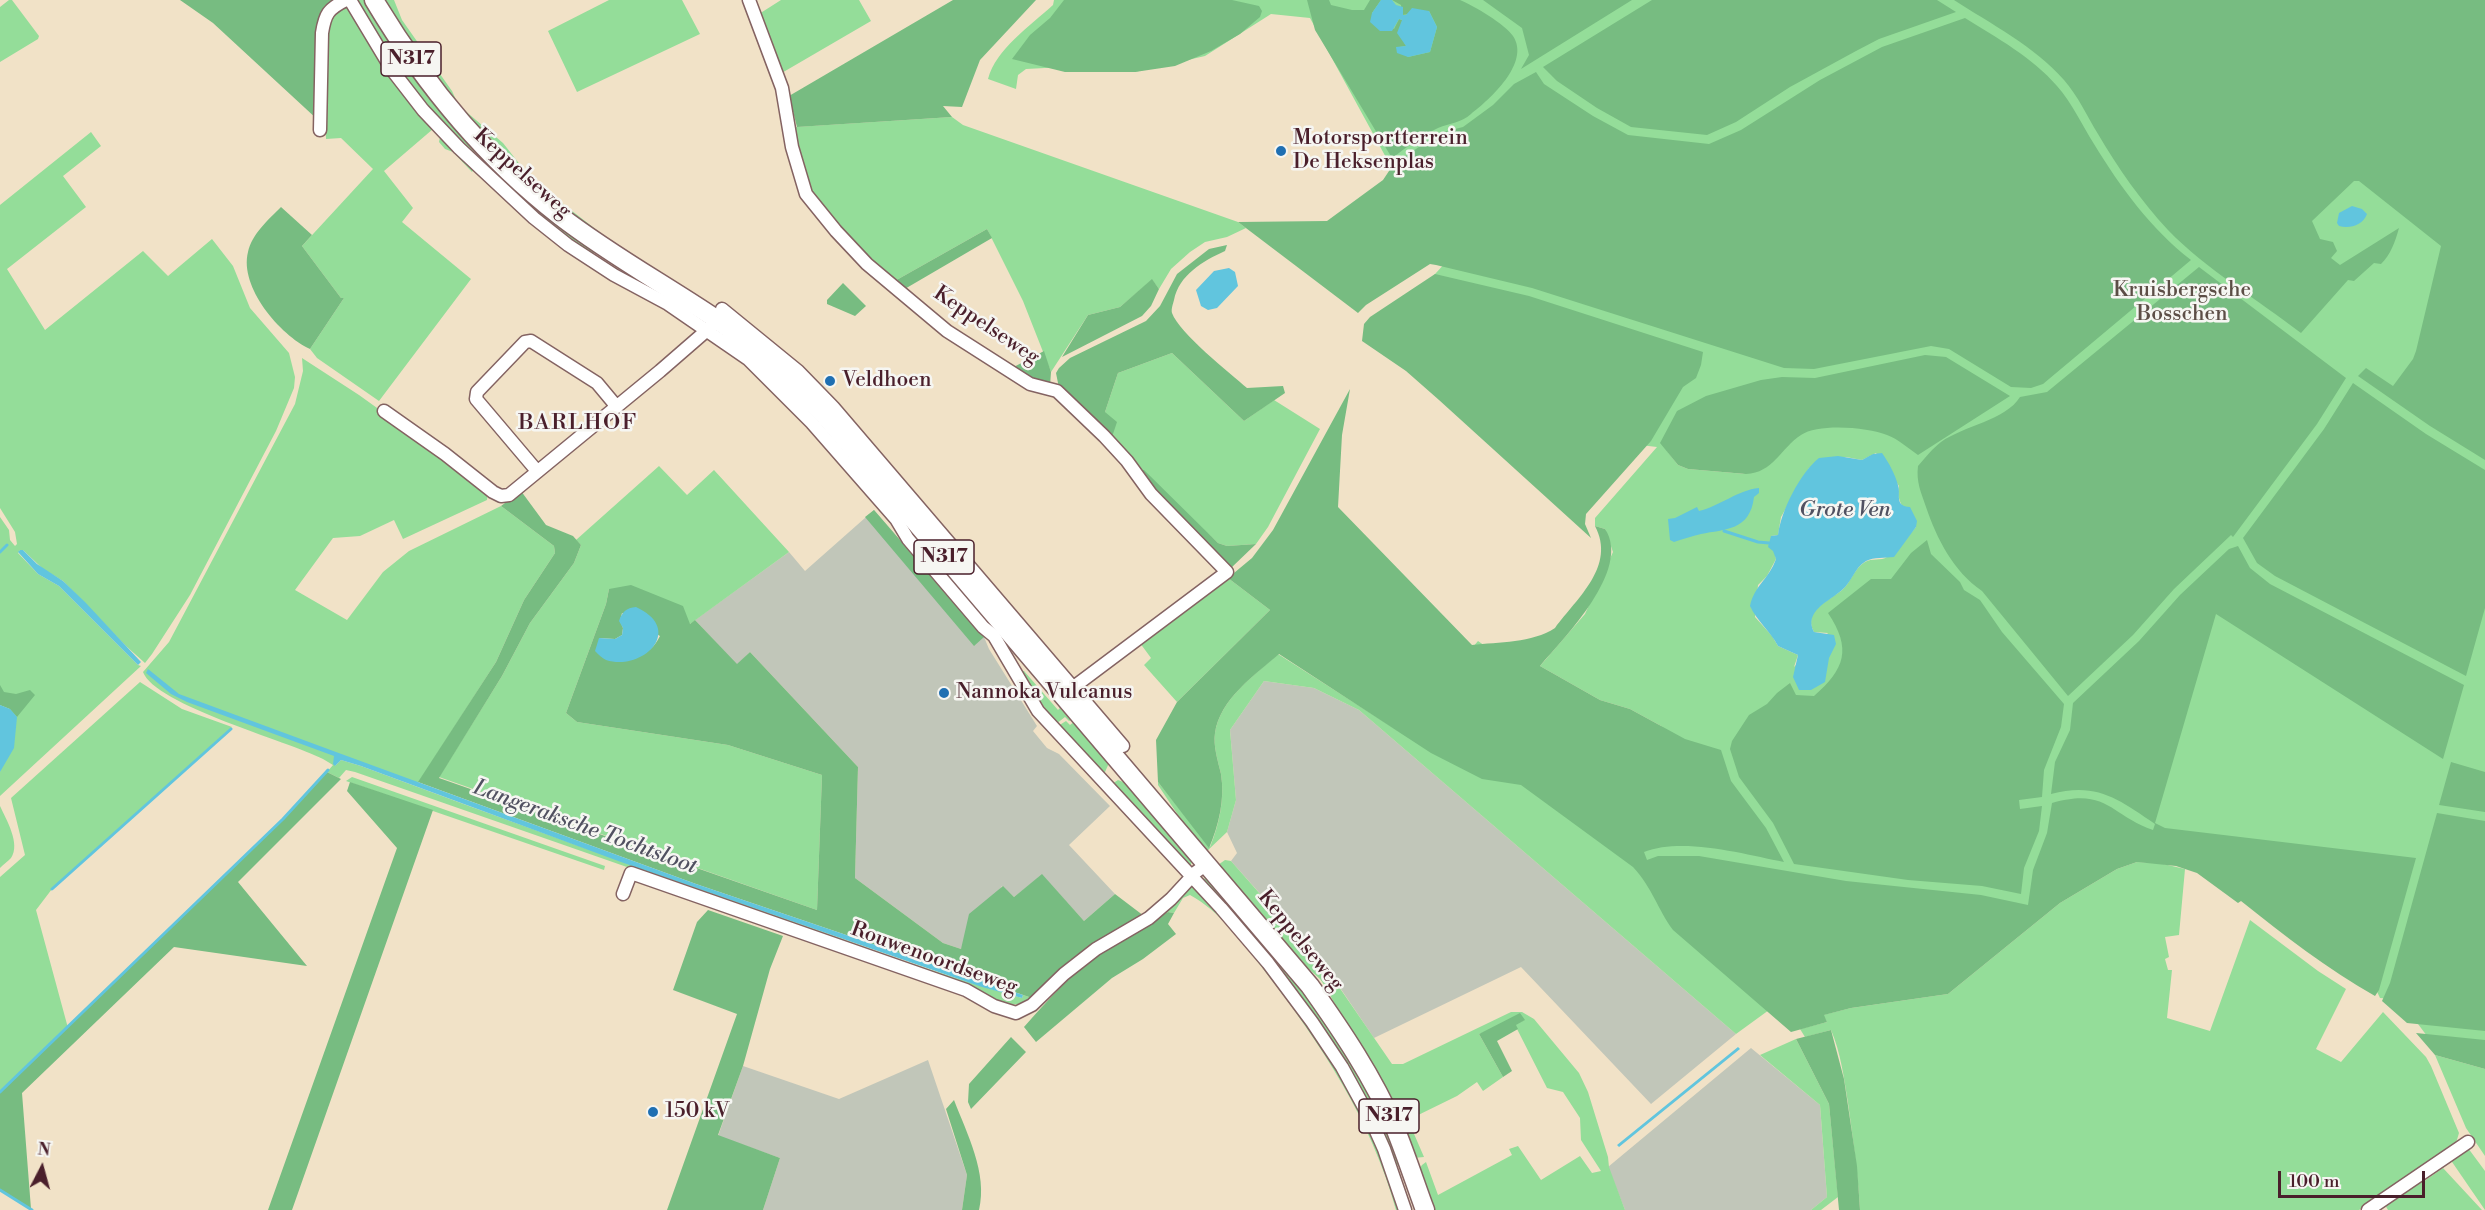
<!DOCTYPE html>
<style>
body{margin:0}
#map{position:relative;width:2485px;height:1210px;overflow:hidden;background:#f1e2c7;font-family:"Libre Bodoni",serif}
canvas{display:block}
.north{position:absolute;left:12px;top:1138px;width:60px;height:60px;-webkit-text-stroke:4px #f6f6f2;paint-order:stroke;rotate:6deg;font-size:16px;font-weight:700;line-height:24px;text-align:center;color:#4a1f2b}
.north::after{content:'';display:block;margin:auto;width:21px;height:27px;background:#4a1f2b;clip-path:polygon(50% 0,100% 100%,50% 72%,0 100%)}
.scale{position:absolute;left:2278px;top:1171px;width:147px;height:27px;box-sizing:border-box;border:3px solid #4a1f2b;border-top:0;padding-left:8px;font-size:18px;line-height:21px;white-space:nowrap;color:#4a1f2b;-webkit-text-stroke:4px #f6f6f2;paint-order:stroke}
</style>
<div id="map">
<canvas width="2485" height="1210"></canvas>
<div class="north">N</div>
<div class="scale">100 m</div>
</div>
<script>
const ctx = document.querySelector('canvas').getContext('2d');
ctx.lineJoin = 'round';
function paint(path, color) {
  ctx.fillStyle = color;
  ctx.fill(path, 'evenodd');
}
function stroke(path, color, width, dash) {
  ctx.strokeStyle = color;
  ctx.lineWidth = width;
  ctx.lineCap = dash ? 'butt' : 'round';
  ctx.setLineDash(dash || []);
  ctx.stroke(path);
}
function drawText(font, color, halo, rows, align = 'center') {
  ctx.font = font + ' "Libre Bodoni",serif';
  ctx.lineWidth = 5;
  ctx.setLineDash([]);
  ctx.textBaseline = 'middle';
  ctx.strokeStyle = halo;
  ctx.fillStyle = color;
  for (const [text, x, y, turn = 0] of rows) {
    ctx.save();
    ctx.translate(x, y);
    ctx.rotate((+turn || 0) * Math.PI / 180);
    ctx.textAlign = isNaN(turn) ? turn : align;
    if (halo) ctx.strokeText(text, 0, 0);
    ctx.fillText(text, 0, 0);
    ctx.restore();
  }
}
paint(new Path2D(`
 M874,510L984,637L989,649L1037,726L1033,731L1047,748L1059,754L1110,806L1069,845L1115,894L1084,921L1042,875L1014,897L1002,886L961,949L943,943L855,878L858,767L750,652L737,665L695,620L789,552L805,571Z
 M1264,681L1314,688L1359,710L1736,1034L1651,1104L1521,967L1374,1038L1328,970L1231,861L1237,853L1227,832L1236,800L1230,730Z
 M1751,1048L1820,1105L1827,1197L1811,1210H1625L1608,1167Z
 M928,1060L967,1175L962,1210H763L780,1158L718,1136L743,1066L839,1099Z`), '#c1c6b9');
paint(new Path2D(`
 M9,0H12L39,36L38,39L0,62V7Z
 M356,0H365L448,116L445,118L448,121L450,119L480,160L597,250L591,257L558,233L439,123L388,57Z
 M380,0H394L402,20L452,91L458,104L456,109Z
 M609,0H682L700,34L577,92L548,31Z
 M781,0H859L871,21L780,74L759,14Z
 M1054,0H2485V1066L2427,1036L2400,1000L2380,998L2372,981L2269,904L2124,840L2057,899L1834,1006L1769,1010L1736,1034L1359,710L1314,688L1264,681L1230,730L1236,800L1227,832L1206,852L1188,830L1158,785V782L1210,847C1219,825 1225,799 1221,774C1218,761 1213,746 1215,733C1220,699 1255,675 1278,654L1400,732L1478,641L1534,680L1663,727L1630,709L1600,700L1540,666L1585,614L1613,552L1605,529L1595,526V518L1657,447L1640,445L1378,336L1447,261L1395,174L1310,18L1271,14L1205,56L1135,72L1064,67L1026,69L1018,75L1016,89L988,79C996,49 1030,26 1053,5ZM1667,451L1746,474L1688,469L1678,465ZM1876,453L1899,486C1895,502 1908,514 1916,527C1908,536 1897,552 1887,557C1881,561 1872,558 1865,562C1855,568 1852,579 1845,587C1835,599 1801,608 1814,632L1828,633L1794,667L1798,655L1778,646L1772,636L1755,617L1758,585L1767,576L1776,559L1771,536L1778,535L1781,517L1809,468L1846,457L1862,460Z
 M350,6L474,169L472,172L453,152L445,149L439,142L440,137L433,129L384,171L413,208L402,222L471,279L379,401L317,358L310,349L344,298H341L302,246L373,169L341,138L326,139L324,38C329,22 334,12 350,6Z
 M463,109L503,143L532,180L607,238L603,240L518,172L496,144L460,112Z
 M952,117L963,125L1238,222L1246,228L1227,237L1205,242L1190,252L1171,269L1159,289L1152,280L1120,307L1088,315L1051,372L1023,301L987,229L893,282C847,241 793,194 796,127Z
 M91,132L101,146L63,176L86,207L7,269L45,330L143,251L168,276L212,239L233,266L250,308L289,353L295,377L294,388L276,431L190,595L152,654L145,663L126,646L63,581L43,569L23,550H20L18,553L38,574L59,586L138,665L141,666L0,796V772L10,709L0,705V517L9,530L10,540L15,546L17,544L15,532L0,508V205Z
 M1172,353L1244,421L1274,400L1320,429L1268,527L1256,544L1227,546L1218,543L1139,470L1111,440L1105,412L1118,373Z
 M302,358L359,395L469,474L488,491L487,500L403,539L394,520L360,536L333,538L295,590L347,620L383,572L409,551L501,506L554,546L555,553L524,600L496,662L417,785L338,757L335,766L341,760L361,766C503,819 645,870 789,920C866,947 943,976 1022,998L1023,995L1032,998C1008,1012 999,1001 976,989L355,772L346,770L339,778L327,772L333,765L323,759C288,741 155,705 143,672L169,642L295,404L303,371Z
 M659,466L687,495L714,470L789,552L690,624L609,589L606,604L566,713L577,722L728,745L822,775L817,910L439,777L502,676L530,623L574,563L581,545L576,540Z
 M1228,578L1270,610L1177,702L1144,665L1151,658L1140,643Z
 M1019,671H1024L1058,710L1060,708L1071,720L1069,721L1065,717L1056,724Z
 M140,682L182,709L232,727L52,889L36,910L68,1028L0,1092V877L25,855L11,798Z
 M1066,721L1070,725L1075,721L1109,763L1105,772L1103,774L1095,767L1094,762L1064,729L1058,726Z
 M352,777L605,866L604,870L346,781Z
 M1118,780L1126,783L1192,859L1191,865L1190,866L1112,784Z
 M0,806C6,819 21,844 11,858C8,861 3,865 0,868Z
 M1225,860L1231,861L1328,971L1392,1064H1403L1511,1012H1522L1534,1019L1579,1073L1588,1092L1608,1157L1609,1167L1625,1210H1432L1418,1171L1422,1165L1426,1162L1438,1195L1512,1155L1509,1149L1518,1146L1541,1180L1580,1156L1592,1173L1601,1171L1581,1140L1580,1118L1563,1092L1547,1088L1515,1025L1524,1020L1479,1034L1503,1077L1483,1091L1477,1082L1457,1096L1408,1120L1424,1157L1413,1158L1327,989L1320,979L1293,955L1218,865Z
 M2137,862L2159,863L2185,869L2179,935L2165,937L2169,957L2165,959L2168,970H2172L2167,1018L2210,1031L2250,920L2318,971L2346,989L2316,1049L2341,1062L2383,1012L2426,1057L2431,1066L2459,1133L2456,1143L2448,1150L2359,1210H1860C1858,1174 1853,1139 1848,1103C1844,1079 1841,1053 1831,1030L1805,1037L1800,1029L1827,1022L1823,1015L1851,1008L1948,994L2060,903L2117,869Z
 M1201,878L1211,880L1325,1016L1334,1030L1331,1032L1333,1035L1337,1033L1381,1111L1400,1167L1395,1163L1367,1102Z
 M1190,887H1195C1285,977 1362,1088 1401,1210H1396C1371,1119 1321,1044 1264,970C1244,944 1220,911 1190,895L1183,898L1174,913L1168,912L1142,929Z
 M1796,1039L1829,1104L1838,1197L1821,1210H1811L1827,1197L1820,1105L1760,1055Z
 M2435,1055L2485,1069V1156L2466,1128Z
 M2468,1148L2485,1171V1210L2450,1159Z
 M2443,1168L2482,1210H2388L2384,1203L2420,1179L2423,1182Z`), '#94dd99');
paint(new Path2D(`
 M180,0H334L325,6L320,20L318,120L213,23Z
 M953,0H1036L980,60L962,107L943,106L952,117L797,127L789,96Z
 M1064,0H1232L1259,6L1262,11L1260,17L1240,34L1211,51L1175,66L1135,72H1065L1012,59L1030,35L1050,18Z
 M1307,0H1329L1331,5L1352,10H1364L1370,0H1381L1372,13L1394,29L1399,19L1402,20V38L1406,46L1399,47L1408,57L1430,52L1437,27L1429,11L1402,15L1401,5L1392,0C1405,0 1451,0 1460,0C1474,6 1505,24 1513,36C1531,63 1489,100 1471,114C1461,123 1450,123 1438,128C1422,135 1406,148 1392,158L1315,30Z
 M1483,0H1632L1521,69L1529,55L1522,28Z
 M1652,0H1937L1956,12L1879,39L1856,51L1790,87L1736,122L1707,135L1631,127L1597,108L1557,81L1543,67Z
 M1954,0H2485V460L2430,426L2358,376L2366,368L2393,386L2413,359L2416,351L2441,246L2359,181H2354L2312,221L2320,239L2333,242L2337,251L2331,258L2340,265L2399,228C2395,242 2391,254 2381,264L2374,263L2354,281L2348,280L2301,333C2257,299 2207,270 2168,230C2141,201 2118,168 2098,134C2087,116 2078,96 2064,80C2034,46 1991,24 1954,0Z
 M1965,18C1997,38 2032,57 2057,86C2072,103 2082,125 2094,144C2121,188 2150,228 2191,260L2043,384L2031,388L2011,387L1949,349L1931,346L1814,369L1784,368L1532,288L1436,265L1430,264L1366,305L1358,313L1238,222L1327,221L1383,180L1393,165L1439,133L1463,127L1493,105L1514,84L1536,72L1544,84L1593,116L1628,135L1709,144L1741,130L1820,80L1882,47Z
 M281,207L312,235L302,246L341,298H344L310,349C280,335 239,287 248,252C252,234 268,220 281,207Z
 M987,229L992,238L903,290L893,282Z
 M1227,245L1225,251C1203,261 1179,275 1174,300C1173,304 1171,309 1172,313C1179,333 1230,373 1247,388L1283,386L1285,393L1244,421L1172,353L1118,373L1105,412L1117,422L1111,440L1059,388L1056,373L1059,368L1070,358L1146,321L1160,306L1177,274L1209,249Z
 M2199,267L2346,378L2317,424L2233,537L2231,535L2174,589L2133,635L2068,696L1982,591C1953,571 1937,539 1926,507C1921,492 1916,482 1918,466C1925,458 1933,448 1941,442C1963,426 2006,420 2020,397L2047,392Z
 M1435,274L1529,296L1703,352L1701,365L1696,378L1683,387L1651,441L1586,514L1585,524L1591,538L1439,400L1406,371L1362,341L1364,324L1370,317Z
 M1152,279L1159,289L1151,306L1142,316L1062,357L1088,315L1120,307Z
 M843,283L866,306L855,316L827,304V300Z
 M1044,351L1051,372L1050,386L1010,369Z
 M1925,355L1946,357L2010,396L1918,455C1908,448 1898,439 1887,435C1868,427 1818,423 1801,435C1781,448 1773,473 1746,474L1688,469L1678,465L1660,443L1677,411L1706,396L1761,380L1782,377L1815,378Z
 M2353,383L2426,434L2485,470V608L2466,676L2275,576L2257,563L2243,538L2324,429Z
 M1350,389L1342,435L1338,507L1472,645C1499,642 1532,643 1555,628C1578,597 1616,566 1595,526L1605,529C1632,569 1565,637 1540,666L1600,700L1630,709L1685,739L1721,750L1731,781L1766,828L1784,862C1743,854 1683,837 1644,852L1647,860L1658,856H1699L1846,881L1981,895L2028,905L2033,870L2047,833L2052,803C2107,787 2110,815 2153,830L2155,824C2118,799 2097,782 2051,794L2055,762L2070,730L2073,703L2139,641L2180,595L2229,549L2238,546L2250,568L2270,584L2464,685L2443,759L2216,614L2155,823L2165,828L2416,858L2379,990L2375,996C2327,969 2284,935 2241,901L2238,903L2197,873L2176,866L2137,862L2117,869L2060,903L1948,994L1851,1008L1824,1015L1827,1022L1791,1032L1673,930C1657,908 1653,889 1633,867L1521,785L1482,779L1431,753L1279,654C1255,675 1220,699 1215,733C1213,746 1218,761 1221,774C1225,799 1219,825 1209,848L1158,782L1156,740L1177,702L1270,610L1228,578L1252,558L1273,530Z
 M1139,470H1144L1218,543L1227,546L1256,544L1231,568L1146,483Z
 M521,491L546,525L573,536L581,545L574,563L530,623L502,676L439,778L817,910L822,775L728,745L577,722L566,713L606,604L609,589L631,585L683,606L690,624L695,620L737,664L750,652L858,767L855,878L943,943L961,949L969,914L1003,886L1014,897L1042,874L1084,921L1115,894L1144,916L1070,960L1032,998L696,884L418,782L496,662L524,600L555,553L554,546L501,506ZM622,613L660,636C652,652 642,656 625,660L599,638L615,639L622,635L623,628L620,621Z
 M874,510L984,637L974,646L865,517Z
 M1927,540L1931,554L1960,582L1964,590L1980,600L2002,632L2064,704L2061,727L2044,770L2042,797L2019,800L2020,809L2042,806L2039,831L2024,868L2021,894L1982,886L1908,880L1794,864L1773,823L1739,777L1730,749L1732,741L1749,715L1767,704L1777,693L1790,683L1796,695L1814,696C1845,669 1852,649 1828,613L1871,579H1891L1911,553Z
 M0,685L4,692L16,694L30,690L35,695L17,717L10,709L0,705Z
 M2451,762L2485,772V812L2439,805Z
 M327,772L341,779L238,882L307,966L174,947L22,1093L31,1209L0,1190V1092L283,819Z
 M350,782L433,810L292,1210H268L397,848L347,791Z
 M2437,813L2485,821V1031L2407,1023L2382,1001L2390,983Z
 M708,910L783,936L770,969L743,1066L718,1135L780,1158L763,1210H667L737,1014L673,990L697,922Z
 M1168,912L1174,913L1168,924L1176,934L1143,959L1112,978L1036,1042L1024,1027C1048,1000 1074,971 1104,950C1124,936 1147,925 1168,912Z
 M1520,1013L1525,1020L1516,1025L1518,1029L1497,1041L1512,1071L1503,1077L1479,1034Z
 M1831,1030L1844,1079L1857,1166L1860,1210H1839L1829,1104L1796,1039Z
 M2416,1033L2485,1040V1069L2435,1055Z
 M1011,1037L1026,1052L971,1109L968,1102L969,1084Z
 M954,1100C967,1134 988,1173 979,1210H962L967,1175L946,1109Z`), '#77bc81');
paint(new Path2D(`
 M1381,0H1392L1396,5L1403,7V15H1406L1412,8L1429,11L1437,27L1430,52L1408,57L1397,53L1396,47L1406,46L1397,33L1402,20L1399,19L1392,31H1380L1370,22L1372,13Z
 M2352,206L2362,209L2367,214C2363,225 2350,229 2339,226L2337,223L2339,213Z
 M1229,268L1235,272L1238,286L1217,308L1208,310L1201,306L1196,290L1214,271Z
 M1882,453C1889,463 1895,474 1898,485C1901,495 1894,506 1910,507L1917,521L1916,527L1894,557C1885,558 1874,557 1866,561C1854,568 1852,582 1842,590C1830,601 1803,611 1814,632L1834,635L1836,644L1829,658L1825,682L1811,690H1799L1793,677L1798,655L1778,646C1770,631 1757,621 1750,606C1754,586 1769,579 1776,559L1773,551L1768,547L1771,536L1778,535C1781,511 1800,473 1819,458L1838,456L1862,460L1873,454Z
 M1759,488V493L1754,497C1750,531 1725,529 1701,534C1692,536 1683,539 1674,542L1670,540L1668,519L1675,518L1697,507L1699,511C1720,506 1738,490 1759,488Z
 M20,550H23L37,564L63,581L85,602L141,662L138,665L59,586L38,574L18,552Z
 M636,607C686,630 642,672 606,660C602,658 598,654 595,651L599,638L615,639L622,635L623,628L619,621C622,612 626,608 636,607Z
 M148,669L179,694L336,752L696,884L1023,995L1022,998L982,987L621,862L361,766L341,760L335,766L333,764L334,756L187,702L171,694L146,673Z
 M0,705L10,709L17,717L14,748L0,772Z
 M1738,1047L1740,1049L1619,1147L1617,1145Z`), '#61c5de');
stroke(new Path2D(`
 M1724,531L1758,542L1769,543
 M0,552L7,545
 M52,889L231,729
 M0,1092L283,819L328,770
 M0,1190L32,1210`), '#61c5de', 3);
const street = new Path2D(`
 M350,0L392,70L423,110L459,148L534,218L568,245L614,275L668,304L748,359L812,423L896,519L908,539L983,627L994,636L1038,711L1221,908L1268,963L1312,1022L1342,1067L1371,1120L1384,1149L1405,1210
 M749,0L782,88L792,147L806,194L836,231L867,264L947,331L1030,384L1057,391L1104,436L1127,461L1151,494L1227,572L1063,695
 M320,130L322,33C325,14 328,9 346,0
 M722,309L798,371L833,407L1123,746
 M384,411L445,454L493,492L501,496L509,495L660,371L713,325
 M537,471L476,399L477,392L525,342L531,341L597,383L617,407
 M623,894L631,873L966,990L994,1006L1016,1013L1032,1005L1064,974L1096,949L1149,918L1171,899L1196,872L1207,864
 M2368,1210L2468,1142`);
const primary = new Path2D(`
 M374,0C423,82 484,157 560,216C609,254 664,284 716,319C755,347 791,382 825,416L1310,986C1342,1031 1373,1077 1395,1128C1406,1155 1415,1183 1425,1210`);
stroke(street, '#846362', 15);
stroke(primary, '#846362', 21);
stroke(street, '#fff', 12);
stroke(primary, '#fff', 18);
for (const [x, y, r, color] of [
 [1281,151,6,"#1f6fb2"],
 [830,381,6,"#1f6fb2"],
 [944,693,6,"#1f6fb2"],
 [653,1112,6,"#1f6fb2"]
]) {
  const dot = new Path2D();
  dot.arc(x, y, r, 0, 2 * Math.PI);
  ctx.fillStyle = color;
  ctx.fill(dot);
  stroke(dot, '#f6f6f2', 2);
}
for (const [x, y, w] of [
 [411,59,60],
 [944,557,60],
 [1389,1116,60]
]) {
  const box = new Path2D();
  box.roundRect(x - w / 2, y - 17, w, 34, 4.5);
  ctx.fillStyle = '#f6f6f2';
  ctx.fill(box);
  stroke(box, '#4a1f2b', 1.5);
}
drawText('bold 20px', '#4a1f2b', null, [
 ["N317",411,59],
 ["N317",944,557],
 ["N317",1389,1116]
]);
drawText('21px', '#4a1f2b', '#f6f6f2', [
 ["Motorsportterrein",1293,139],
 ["De Heksenplas",1293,163],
 ["Veldhoen",842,381],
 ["Nannoka Vulcanus",956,693],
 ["150 kV",665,1112]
], 'left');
drawText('21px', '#4a1f2b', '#f6f6f2', [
 ["Keppelseweg",522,174,42],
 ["Keppelseweg",986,326,34],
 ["Keppelseweg",1300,941,51],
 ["Rouwenoordseweg",934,959,20]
]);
drawText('21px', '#5c4e46', '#f6f6f2', [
 ["Kruisbergsche",2182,291],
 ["Bosschen",2182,315]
]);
ctx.letterSpacing = '1.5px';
drawText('22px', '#4a1f2b', '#f6f6f2', [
 ["BARLHOF",578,424]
]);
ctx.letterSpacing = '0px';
drawText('italic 22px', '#515161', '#f6f6f2', [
 ["Grote Ven",1845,511],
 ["Langeraksche Tochtsloot",585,828,20]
]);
</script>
